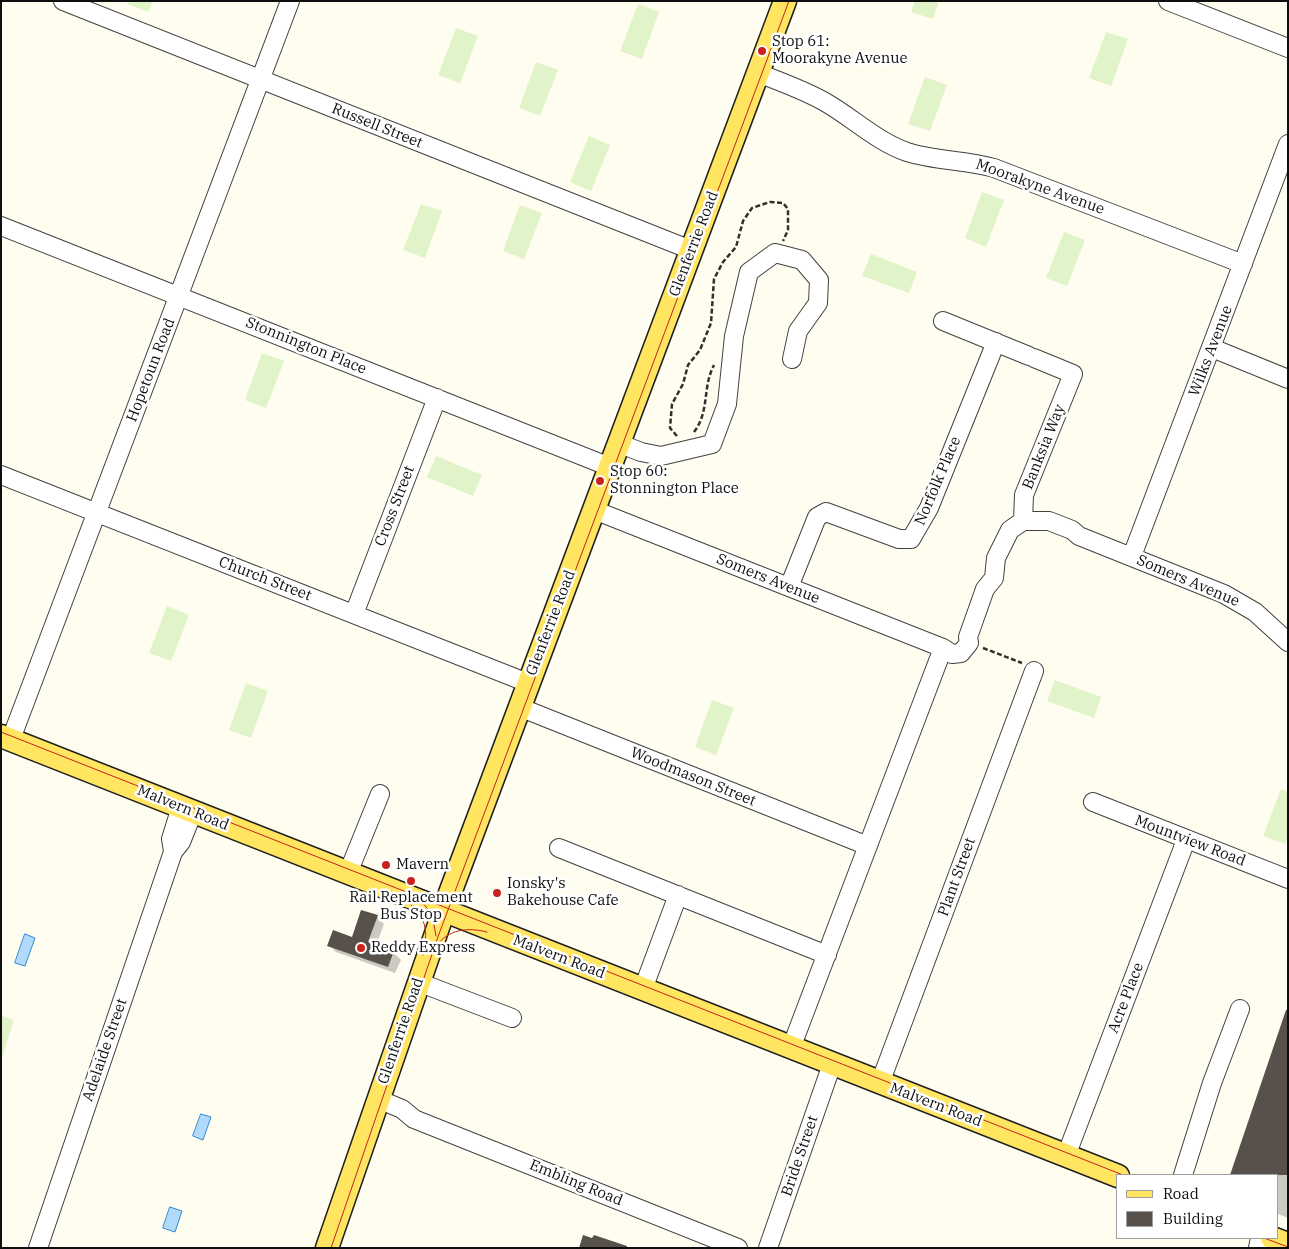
<!DOCTYPE html>
<style>
body{margin:0}
#map{position:relative;width:1289px;height:1249px;overflow:hidden;background:#fffdf0;font-family:"IBM Plex Serif",serif}
canvas{display:block}
.frame{position:absolute;inset:0;border:2px solid #0e0e0e;pointer-events:none}
.legend{position:absolute;left:1116px;top:1174px;width:162px;height:65px;box-sizing:border-box;background:#fff;border:1px solid #9f9f9f;margin:0;padding:6px 9px;list-style:none;font-size:15px;color:#0e0e0e}
.legend li{display:flex;align-items:center;gap:10px;height:25px}
.legend b{width:25px;border:1px solid #9f9f9f}
</style>
<div id="map">
<canvas width="1289" height="1249"></canvas>
<div class="frame"></div>
<ul class="legend">
<li><b style="height:6px;background:#ffe560"></b>Road</li>
<li><b style="height:14px;background:#58504a"></b>Building</li>
</ul>
</div>
<script>
const ctx = document.querySelector('canvas').getContext('2d');
ctx.lineJoin = 'round';
function paint(path, color) {
  ctx.fillStyle = color;
  ctx.fill(path, 'evenodd');
}
function stroke(path, color, width, dash) {
  ctx.strokeStyle = color;
  ctx.lineWidth = width;
  ctx.lineCap = dash ? 'butt' : 'round';
  ctx.setLineDash(dash || []);
  ctx.stroke(path);
}
function drawText(font, color, halo, rows, align = 'center') {
  ctx.font = font + ' "IBM Plex Serif",serif';
  ctx.lineWidth = 5;
  ctx.setLineDash([]);
  ctx.textBaseline = 'middle';
  ctx.strokeStyle = halo;
  ctx.fillStyle = color;
  for (const [text, x, y, turn = 0] of rows) {
    ctx.save();
    ctx.translate(x, y);
    ctx.rotate((+turn || 0) * Math.PI / 180);
    ctx.textAlign = isNaN(turn) ? turn : align;
    if (halo) ctx.strokeText(text, 0, 0);
    ctx.fillText(text, 0, 0);
    ctx.restore();
  }
}
paint(new Path2D(`
 M128,1H153L148,12L127,4Z
 M915,1H939L933,19L911,12Z
 M638,4L659,12L642,59L620,51Z
 M456,28L478,36L460,83L438,75Z
 M1106,32L1128,39L1111,86L1089,78Z
 M536,62L558,70L540,116L519,108Z
 M925,77L947,85L930,131L908,124Z
 M589,136L610,145L591,191L570,182Z
 M982,192L1004,200L986,247L965,238Z
 M421,204L442,211L425,258L403,250Z
 M520,205L542,213L524,259L503,251Z
 M1064,232L1085,240L1067,286L1046,278Z
 M871,254L917,272L909,293L862,276Z
 M262,353L284,361L266,408L245,400Z
 M436,456L482,475L473,496L427,477Z
 M167,606L189,615L171,661L149,653Z
 M1055,680L1101,697L1094,718L1047,701Z
 M246,683L268,691L251,738L229,730Z
 M712,700L734,708L716,755L695,747Z
 M1281,789L1288,792V836L1285,844L1263,836Z
 M1,1015L14,1020L1,1060Z`), '#e1f3c8');
const water = new Path2D(`
 M25,934L35,938L25,966L15,963Z
 M201,1114L211,1117L203,1140L193,1136Z
 M170,1207L182,1211L175,1232L163,1228Z`);
paint(water, '#b0d9fa');
stroke(water, '#3288d7', 1);
paint(new Path2D(`
 M377,916L384,924L376,946L393,952L401,960L395,973L336,952L329,945L353,938Z
 M1288,1008V1218L1278,1214V1175H1232Z`), '#0003');
paint(new Path2D(`
 M361,910L378,915L368,942L394,951L388,967L327,946L333,930L352,937Z
 M1286,1010H1288V1175H1230Z
 M583,1235L592,1238L594,1235L627,1246V1248H579Z`), '#58504a');
const minor = new Path2D(`
 M63,1L691,250
 M1168,1L1288,48
 M758,73C781,82 804,90 825,102C853,118 876,141 907,152C935,161 966,160 994,168L1243,264
 M1,226L610,467
 M943,321L1029,356
 M1212,348L1288,379
 M618,443L641,452L661,456L712,444L727,404L734,336L749,272L775,253L802,260L819,280L818,303L798,331L792,359
 M1,475L528,683
 M594,510L943,648L952,654L961,653L969,643L968,637L985,589L994,578L996,558L1010,530L1023,521H1049L1072,530L1079,536L1224,594L1255,612L1288,642
 M1023,521L1024,495L1073,374L1034,358
 M1132,556L1288,144
 M789,587L817,517L826,512L899,539H911L929,508L996,342
 M354,614L437,398
 M519,707L868,846
 M11,739L290,1
 M1093,802L1288,879
 M559,848L827,955
 M173,851L171,839L181,807
 M348,873L380,794
 M418,982L512,1018
 M643,989L678,895
 M791,1048L943,648
 M880,1083L1034,671
 M378,1099L402,1109L414,1119L738,1248
 M1066,1156L1186,840
 M1183,1175L1212,1083L1240,1009
 M38,1248L173,852L181,842L193,812
 M768,1248L832,1064
 M1258,1248L1260,1238`);
const major = new Path2D(`
 M1,736L1118,1176
 M1272,1238L1288,1244
 M327,1248L450,893L785,1`);
stroke(minor, '#414141', 20);
stroke(major, '#1f1f1f', 25);
stroke(new Path2D(`
 M694,432C710,411 702,388 714,365
 M677,436L670,428L672,404L683,384L688,365L700,350L711,323L714,279L723,262L736,247L743,221L752,208L770,202L783,203L788,209V230L783,241
 M983,648L1022,663`), '#303030', 2.5, [5, 2.5]);
stroke(minor, '#fff', 18);
stroke(major, '#ffe560', 22);
stroke(new Path2D(`
 M1,732L1123,1175
 M398,896C424,911 430,926 423,955
 M421,901L432,914L436,936
 M436,946C449,929 467,927 487,932
 M1264,1238L1288,1247
 M331,1248L439,934L789,1`), '#c9221c', 1);
for (const [x, y, r, color] of [
 [762,51,5,"#c9221c"],
 [600,481,5,"#c9221c"],
 [386,865,5,"#c9221c"],
 [411,881,5,"#c9221c"],
 [497,893,5,"#c9221c"],
 [361,948,5,"#c9221c"]
]) {
  const dot = new Path2D();
  dot.arc(x, y, r, 0, 2 * Math.PI);
  ctx.fillStyle = color;
  ctx.fill(dot);
  stroke(dot, '#fff', 2);
}
drawText('15px', '#0e0e0e', '#fff', [
 ["Stop 61:",772,42],
 ["Moorakyne Avenue",772,59],
 ["Stop 60:",610,472],
 ["Stonnington Place",610,489],
 ["Mavern",396,865],
 ["Ionsky's",507,884],
 ["Bakehouse Cafe",507,901],
 ["Rail Replacement",411,898,"center"],
 ["Bus Stop",411,915,"center"],
 ["Reddy Express",371,948]
], 'left');
drawText('15px', '#0e0e0e', '#fff', [
 ["Russell Street",377,126,22],
 ["Moorakyne Avenue",1040,187,20],
 ["Glenferrie Road",694,244,-69],
 ["Stonnington Place",306,346,22],
 ["Wilks Avenue",1211,351,-69],
 ["Hopetoun Road",151,370,-69],
 ["Banksia Way",1044,447,-68],
 ["Norfolk Place",938,481,-67],
 ["Cross Street",395,506,-69],
 ["Church Street",265,579,21],
 ["Somers Avenue",768,579,22],
 ["Somers Avenue",1188,581,23],
 ["Glenferrie Road",551,623,-69],
 ["Woodmason Street",693,777,22],
 ["Malvern Road",183,808,22],
 ["Mountview Road",1190,841,21],
 ["Plant Street",957,877,-70],
 ["Malvern Road",559,957,21],
 ["Acre Place",1126,998,-69],
 ["Glenferrie Road",401,1031,-71],
 ["Adelaide Street",105,1050,-71],
 ["Malvern Road",936,1105,21],
 ["Bride Street",800,1156,-71],
 ["Embling Road",576,1183,22]
]);
</script>
